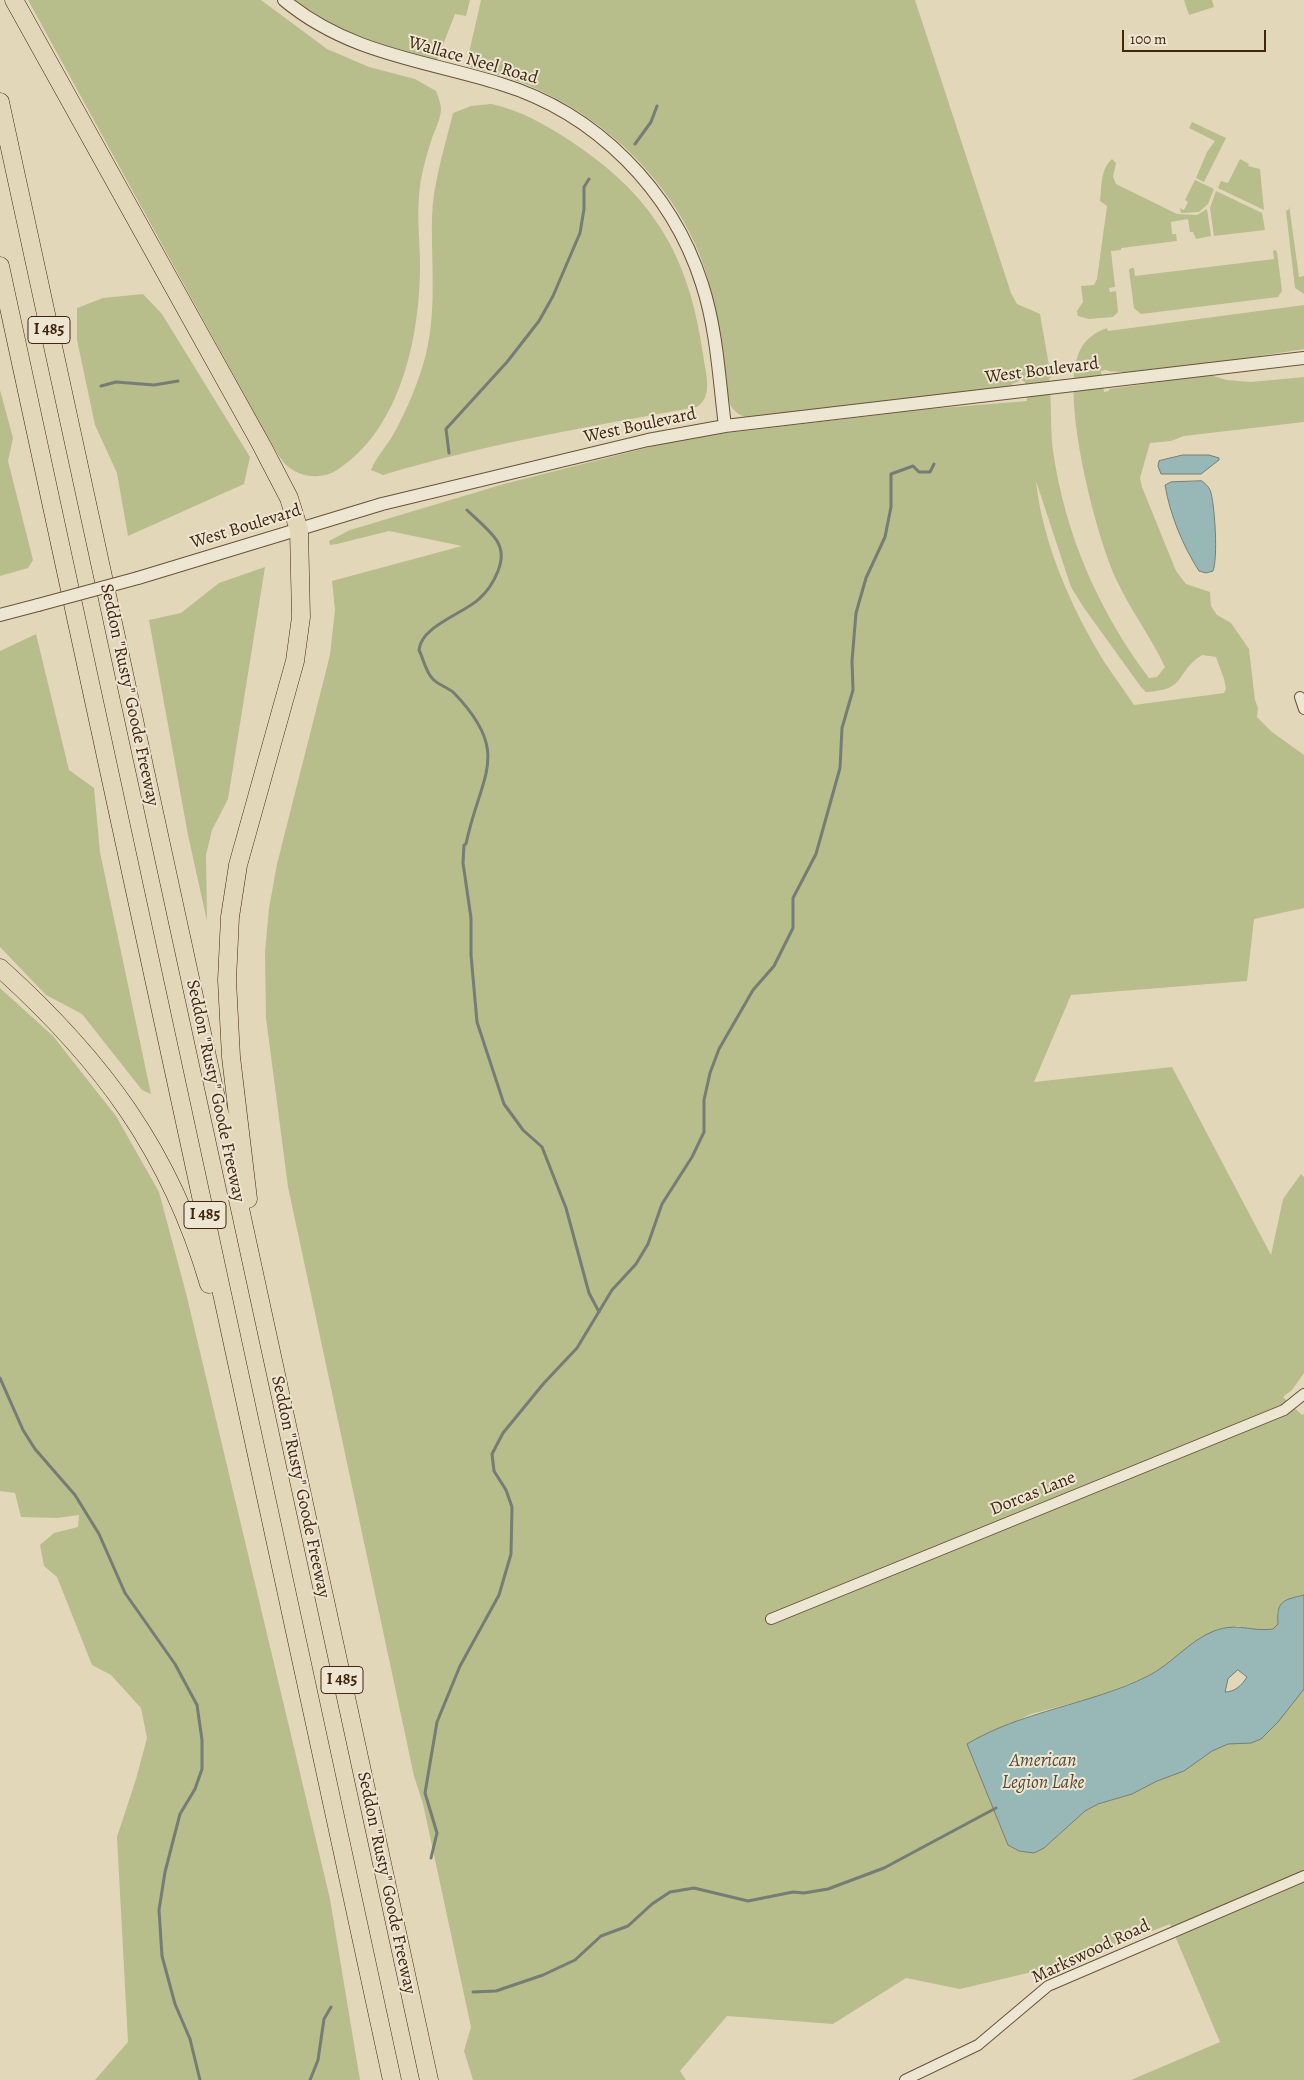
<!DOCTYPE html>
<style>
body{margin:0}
#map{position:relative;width:1304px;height:2080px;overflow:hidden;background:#e2d8b9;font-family:Alegreya,serif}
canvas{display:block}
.scale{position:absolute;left:1122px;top:30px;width:144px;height:22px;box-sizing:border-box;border:2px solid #41250f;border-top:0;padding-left:6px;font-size:15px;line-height:18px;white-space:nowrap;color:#41250f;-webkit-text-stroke:4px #ece6d2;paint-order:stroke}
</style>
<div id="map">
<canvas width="1304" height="2080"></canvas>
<div class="scale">100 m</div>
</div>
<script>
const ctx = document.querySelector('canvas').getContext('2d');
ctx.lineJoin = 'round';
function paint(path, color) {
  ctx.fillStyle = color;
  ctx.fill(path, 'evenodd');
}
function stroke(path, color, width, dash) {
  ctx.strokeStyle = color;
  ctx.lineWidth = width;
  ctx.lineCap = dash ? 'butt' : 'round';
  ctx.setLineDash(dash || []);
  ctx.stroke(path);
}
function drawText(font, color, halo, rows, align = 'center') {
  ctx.font = font + ' Alegreya,serif';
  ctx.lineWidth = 4;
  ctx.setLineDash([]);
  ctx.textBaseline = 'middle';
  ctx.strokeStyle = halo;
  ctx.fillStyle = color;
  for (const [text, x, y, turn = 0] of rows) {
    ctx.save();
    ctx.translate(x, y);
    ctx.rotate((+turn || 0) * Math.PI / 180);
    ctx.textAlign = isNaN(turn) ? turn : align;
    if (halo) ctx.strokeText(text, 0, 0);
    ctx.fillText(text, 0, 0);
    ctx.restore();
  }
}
paint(new Path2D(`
 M28,0H261L327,49L369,67L415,79L436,91C438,96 441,104 441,109C441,118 435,130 432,138C426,157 420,177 419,197C417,220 420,242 420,265C420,336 401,429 337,470C322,480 299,478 285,464C278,456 273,445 267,436Z
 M294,0H470L466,16L455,14L437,60C385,48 338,32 294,0Z
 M481,0H915L1011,293L1017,304L1040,314L1051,377L1049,379C1052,403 1050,427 1053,451C1065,534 1099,612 1149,678L1157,677L1165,667C1151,637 1131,611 1117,581C1096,537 1061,400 1078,355C1083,341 1093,333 1107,328L1108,331L1304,305V349C1272,354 1123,379 1106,370L1101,371L1104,392L1109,391V389L1210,375L1227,380L1251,382L1304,377V422L1184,436L1171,441L1150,443L1140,478L1142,487L1176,571L1186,584L1210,592L1211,606L1217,615L1231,623L1249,649L1255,700L1258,708L1257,717L1272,732L1304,755V908L1254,919L1247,981L1071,995L1034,1082L1172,1067L1271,1255L1283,1199L1301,1174L1304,1177V1373L1292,1390L1283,1397L1302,1415L1304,1414V1595L1284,1601L1277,1612L1278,1624L1274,1629L1259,1631L1237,1626L1191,1646L1173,1661L1148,1676L1099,1696L1031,1714L967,1744L1008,1845L1019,1851L1034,1853L1044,1848L1085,1811L1098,1804L1132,1794L1157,1781L1184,1771L1212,1751L1228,1743H1251L1304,1689V2080H1131L1220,2042L1170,1924L1066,1964L960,1989L906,1978L833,2024L727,2016L680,2071L686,2080H473L464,2051L471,2027L423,1804L414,1776L288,1187L266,1018L265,952L269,908L277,864L330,655L335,610L332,581L462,546L389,531L337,544L330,545L329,541L350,530L504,484L685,438L929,409L1027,401L1025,382L1022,380L1012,384V386L751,418C742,417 734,413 730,404C723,388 724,365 722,348C718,315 711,284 699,253C670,182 609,122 541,91C517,79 491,73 466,66ZM1036,481L1071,587L1084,608L1141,687L1146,692C1188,690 1174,673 1202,655L1216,657L1224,679L1226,689L1224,693L1134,705C1122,686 1107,668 1096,648C1067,598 1042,538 1036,481Z
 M1184,0H1212L1214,7L1189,15Z
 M491,104C520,110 544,124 569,140C653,195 689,255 703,354C705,371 714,396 697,407C592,426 486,444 383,475L371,470C376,457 386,447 393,435C407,410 419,381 426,354C437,308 431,263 432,217C433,182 445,147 453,113L471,106Z
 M1192,122L1226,138L1204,182L1196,178L1207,152L1215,141L1189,128Z
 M1112,159L1116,163L1113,177L1116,184L1177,214L1197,215L1207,209L1211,236L1196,239L1193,232H1190L1188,219L1171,222L1172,234H1176L1177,241L1121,248V250L1111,251L1115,287L1109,288L1110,292L1116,291L1118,312L1113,317L1089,319L1078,316L1077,311L1083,302L1081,286L1094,285L1097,279L1107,206L1100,201C1102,186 1100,170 1112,159Z
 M1240,159L1249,164L1248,166L1260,169L1264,210L1218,188L1221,181L1228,183Z
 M1195,180L1214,189L1208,204L1199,212L1181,213L1180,208L1184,210L1188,202L1185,200Z
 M1216,191L1262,213L1265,230L1214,236L1210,208Z
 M1289,205L1299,277L1304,276V294L1295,288L1286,211L1289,209Z
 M1275,250L1277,252L1282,291L1278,297L1141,314L1134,308L1129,270L1131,268H1134L1135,276L1274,259L1273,251Z
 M143,294L162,314L250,457L244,484L128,536L117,473L95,425L77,340V308L103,298Z
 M0,390L13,438L8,461L33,560L28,568L0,576Z
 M265,567L228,799L212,830L206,855L207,921L188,835L149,620L181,613L219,583Z
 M36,634L69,770L94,788L100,852L151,1094L142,1090L82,1014L46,995L0,947V651Z
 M0,988L53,1036L116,1116L159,1192L186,1293L330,1899L360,2080H95L128,2042L117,1837L136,1779L147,1738L141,1708L111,1675L92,1665L57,1577L44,1566L40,1545L54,1533L78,1527L79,1515L57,1518L21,1517L15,1493L0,1491Z`), '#b8bd8c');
const water = new Path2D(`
 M1183,455H1209L1219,458V460L1201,474H1161L1158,466L1159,461Z
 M1202,481C1206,484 1210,488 1211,493C1215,509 1218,557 1213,571L1206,573L1199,571C1183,546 1170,515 1165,485L1171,482Z
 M1304,1595V1689L1278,1722L1261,1739L1251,1743L1228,1744L1212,1751L1184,1771L1157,1781L1132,1794L1098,1804L1085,1811L1044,1848L1034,1853L1019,1851L1008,1845L967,1744C1024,1710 1090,1705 1148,1676C1172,1664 1190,1640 1214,1631C1238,1622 1250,1632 1273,1629L1278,1624C1276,1600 1284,1600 1304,1595ZM1238,1670L1247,1677C1242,1685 1235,1692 1225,1692L1228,1679Z`);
paint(water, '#98b8b8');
stroke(water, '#757d74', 1);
stroke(new Path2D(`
 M635,144L651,122L657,106
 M101,386L116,382L154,385L178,381
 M449,453L446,429L507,362L539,321L553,296L580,233L584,209V187L589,179
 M467,510C477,520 490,530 497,541C503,551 502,560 498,571C494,581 487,592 479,599C463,614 421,626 419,650C423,658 426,672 432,678C437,685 448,687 454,693C513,754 480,775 466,844L464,845L463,863L471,918V955L477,1022L504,1104L523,1130L542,1147L566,1208L589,1293L599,1312
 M0,1378L23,1430L35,1449L75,1495L99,1534L125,1593L175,1664L197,1705L202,1740V1769L195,1789L180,1814L165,1872L159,1910L162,1956L175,2004L190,2039L200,2080
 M431,1858L437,1833L425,1793L437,1722L460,1666L499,1595L511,1554L512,1507L506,1490L494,1471L492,1454L503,1433L544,1383L577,1348L612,1290L636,1264L648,1244L662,1204L692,1157L704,1132V1100L710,1073L719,1049L753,990L774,966L793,928V898L816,854L840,768L842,728L853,690L852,661L856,613L866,578L885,537L891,507V474L913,466L919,472H930L934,464
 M473,1992L496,1991L543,1975L575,1960L601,1936L628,1926L652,1904L670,1892L694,1888L748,1901L793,1892L804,1893L828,1889L884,1868L996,1808
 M310,2080L318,2060L324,2019L331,2007`), '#757d74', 3);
const minor = new Path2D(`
 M1300,697L1304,709
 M771,1619L1284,1410L1304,1394
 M905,2080L978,2045L1048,1986L1304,1876`);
const tertiary = new Path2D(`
 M284,0C349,54 424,60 501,84C596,113 672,190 702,284C717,330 719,379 725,426
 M138,578L382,504L648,440L725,426L1304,358
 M0,615L38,605`);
const motorway = new Path2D(`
 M14,0L262,446L289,498L299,530L301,617L295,661L238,865L230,917L227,980L231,1057L248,1199
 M0,102L429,2080
 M0,266L392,2080
 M0,968C102,1060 170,1151 209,1284`);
stroke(minor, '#69523a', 12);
stroke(tertiary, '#69523a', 14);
stroke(motorway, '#41250f', 19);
stroke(minor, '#ece6d2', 10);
stroke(tertiary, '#ece6d2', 12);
stroke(motorway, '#e2d8b9', 18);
const tertiaryBridge = new Path2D(`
 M38,605L138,578`);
stroke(tertiaryBridge, '#69523a', 14, []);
stroke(tertiaryBridge, '#ece6d2', 12);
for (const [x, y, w] of [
 [49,330,42],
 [205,1215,42],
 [342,1680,42]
]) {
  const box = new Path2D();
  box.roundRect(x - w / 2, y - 13.5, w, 27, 4);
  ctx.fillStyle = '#ece6d2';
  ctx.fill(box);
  stroke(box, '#41250f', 1);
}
drawText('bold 16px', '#41250f', null, [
 ["I 485",49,330],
 ["I 485",205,1215],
 ["I 485",342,1680]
]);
drawText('18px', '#41250f', '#ece6d2', [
 ["Wallace Neel Road",473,61,16],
 ["West Boulevard",1042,371,-7],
 ["West Boulevard",640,426,-12],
 ["West Boulevard",246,527,-17],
 ["Seddon \"Rusty\" Goode Freeway",129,695,78],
 ["Seddon \"Rusty\" Goode Freeway",215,1091,78],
 ["Seddon \"Rusty\" Goode Freeway",300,1487,78],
 ["Dorcas Lane",1033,1494,-22],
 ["Seddon \"Rusty\" Goode Freeway",386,1883,78],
 ["Markswood Road",1091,1952,-25]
]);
drawText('italic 19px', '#574a39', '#ece6d2', [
 ["American",1043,1761],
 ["Legion Lake",1043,1783]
]);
</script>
